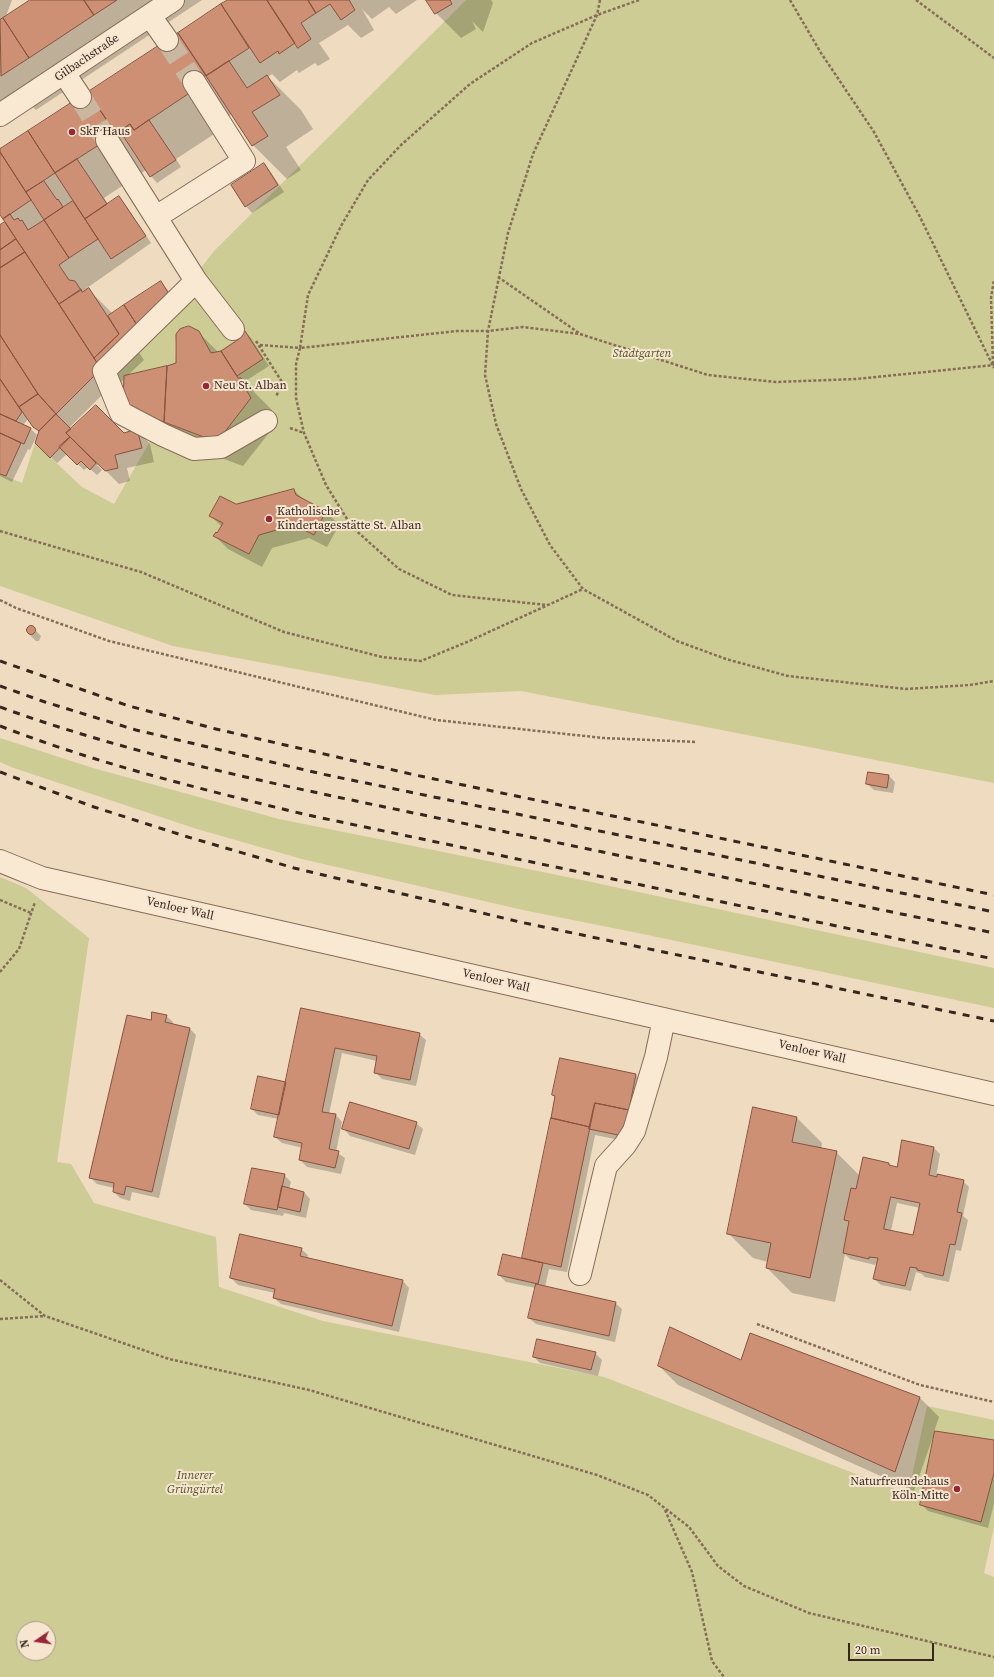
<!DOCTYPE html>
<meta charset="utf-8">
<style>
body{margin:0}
#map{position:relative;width:994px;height:1677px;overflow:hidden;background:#eedbc0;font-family:"Source Serif 4",serif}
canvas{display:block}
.north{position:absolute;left:16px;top:1621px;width:40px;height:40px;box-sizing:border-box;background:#f6e6d0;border:1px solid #a98;border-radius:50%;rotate:257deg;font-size:11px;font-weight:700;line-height:16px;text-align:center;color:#37261d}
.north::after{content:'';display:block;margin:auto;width:14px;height:18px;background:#972735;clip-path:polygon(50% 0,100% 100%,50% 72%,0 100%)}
.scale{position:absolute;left:848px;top:1643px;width:86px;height:18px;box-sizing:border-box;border:2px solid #37261d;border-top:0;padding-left:5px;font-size:12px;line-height:14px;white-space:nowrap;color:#37261d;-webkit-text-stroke:3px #f6e6d0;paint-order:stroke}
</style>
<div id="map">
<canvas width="994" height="1677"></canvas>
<div class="north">N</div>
<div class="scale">20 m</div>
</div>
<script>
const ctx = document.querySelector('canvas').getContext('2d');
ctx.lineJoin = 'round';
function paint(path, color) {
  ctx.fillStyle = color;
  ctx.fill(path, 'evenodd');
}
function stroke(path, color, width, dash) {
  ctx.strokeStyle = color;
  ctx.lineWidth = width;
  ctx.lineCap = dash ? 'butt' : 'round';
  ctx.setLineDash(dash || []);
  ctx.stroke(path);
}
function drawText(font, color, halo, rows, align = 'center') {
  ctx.font = font + ' "Source Serif 4",serif';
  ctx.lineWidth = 4;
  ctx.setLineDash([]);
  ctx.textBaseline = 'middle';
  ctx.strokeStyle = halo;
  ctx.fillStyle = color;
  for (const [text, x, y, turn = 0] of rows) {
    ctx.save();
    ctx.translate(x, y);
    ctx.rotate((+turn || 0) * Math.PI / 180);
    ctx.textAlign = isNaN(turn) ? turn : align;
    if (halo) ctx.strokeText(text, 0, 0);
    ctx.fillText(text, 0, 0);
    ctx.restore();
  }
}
paint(new Path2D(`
 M466,0H994V783L521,691L435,695L173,646L0,586V474L22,483L35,443L82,487L114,504L152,438L101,369L176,300L214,251ZM189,326L199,331L211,353L238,378L245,381L247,384V391L251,398L217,442L164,422L167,366L176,363C175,349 171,329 189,326ZM294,489L296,495L326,511L314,535L295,525L259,535L249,554L214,536L216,532L217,533L223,523L209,516L220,496L236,504Z
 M0,738L93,768L279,819L582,880L994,968V1008L638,933L523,910L302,859L197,829L11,767L0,762Z
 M0,877L26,888L89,938L57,1162L71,1164L94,1203L216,1237L219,1287L323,1321L604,1377L908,1494L927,1406L994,1420V1527L984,1573L994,1577V1677H0ZM24,1629H48V1653H24Z`), '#cccc94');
paint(new Path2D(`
 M0,0H12L6,16L31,0H202L36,110L27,101L0,118Z
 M230,0H417L396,14L389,7L372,19L362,9L374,30L361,38L348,25L319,43L330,59L318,66L315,63L299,73L297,70L280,82L272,74L268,77L301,110L313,129L286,147L301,170L287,179L253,145L232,114L224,119L228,125L176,159L181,167L157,183L146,170L104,198L108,204L119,197L125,204L151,243L87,288L113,314L161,283L167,289L178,306L136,348L144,360L126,377L177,364L198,332L219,353L240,340L245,332L251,338L269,366L247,380L255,393L272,410L271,417L276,424L243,466L191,447L131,413L125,378L120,383H114L69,428L71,430L124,434L137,430L150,444L154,462L127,468L130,481L119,484L99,464L97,465L102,470L97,475L88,467L84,470L67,454L57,463L36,443L40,433L28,419L23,425L31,429L37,435L30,450L28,449L12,482L0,476V226L6,222L0,213V150Z
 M427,0H491L493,3L483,32L472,21L476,29L461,38L436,13Z
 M264,164L270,171L284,192L252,213L246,206Z
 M294,490L305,501L326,511L339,525L327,547L309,538L272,548L262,567L228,549L215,536L218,534L222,527L210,515L236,505Z
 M29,627H32L41,636L39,641H36L27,632Z
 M889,776L895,782L893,793L874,790L867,784Z
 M302,1010L419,1034L426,1040L416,1086L382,1079L375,1072L377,1061L342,1053L329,1114L336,1115L342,1122L336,1152L345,1158L341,1174L307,1167L300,1160L303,1148L282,1143L275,1137L279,1119L258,1115L252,1109L287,1083Z
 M166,1016L173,1022L172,1025L189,1028L196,1035L159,1198L132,1192L130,1201L120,1198L114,1192V1188L97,1184L90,1177L152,1021Z
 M560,1059L636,1075L642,1082L630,1142L595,1135L567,1272L549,1269L545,1287L615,1303L622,1309L615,1342L536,1324L529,1318L536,1288L506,1282L499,1275L523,1259L556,1098L553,1095Z
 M754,1109L797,1118L822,1143L821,1149L836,1152L860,1176L888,1163L892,1167L898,1168L903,1141L934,1148L940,1154L936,1177L963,1181L969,1187L963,1216L968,1220L961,1251L956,1250L949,1282L925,1277L922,1274L916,1272L911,1291L881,1285L874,1279L878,1263H876L875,1265L850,1259L845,1254L835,1302L792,1293L767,1268L768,1262L753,1258L728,1233ZM897,1203L920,1208L914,1236L891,1231Z
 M416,1123L423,1129L415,1155L350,1136L344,1129Z
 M284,1175L291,1182L289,1189L304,1192L310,1199L306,1218L284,1213L283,1216L251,1210L245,1204Z
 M301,1249L308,1255L307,1259L403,1281L409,1288L399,1332L281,1304L274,1298L275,1293L238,1285L231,1278Z
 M750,1334L920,1398L939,1417L934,1432L994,1441V1503L988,1528L928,1511L921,1504L935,1434H934L914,1491L678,1385L659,1366L742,1361Z
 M595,1353L602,1360L598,1376L540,1363L534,1357Z`), '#0003');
const building = new Path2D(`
 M30,0H84L94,15L29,58L3,18Z
 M84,0H117L94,15Z
 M228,0H267L295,43L279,54L278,51L260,63L221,4Z
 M267,0H308L316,13L301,23L311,39L298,48Z
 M308,0H349L355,10L341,20L330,4L316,13Z
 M426,0H450L452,4L435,14Z
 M221,4L249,48L206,76L178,33Z
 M3,18L29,58L1,76L0,20Z
 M178,33L206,75L191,85L194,90L134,130L130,124L116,134L88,92Z
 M229,61L247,88L267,75L280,95L252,112L268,136L252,146L206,76Z
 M88,92L116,134L55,173L28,131Z
 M149,120L176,160L150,177L120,131L130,124L134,130Z
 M28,131L55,173L26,192L0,152V149Z
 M0,152L31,200L3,219L0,215Z
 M77,159L107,204L85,219L55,173Z
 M264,163L278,185L245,207L231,185Z
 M44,181L57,200L58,199L63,207L44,220L26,192Z
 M119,196L146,236L111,259L85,219Z
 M73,201L98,239L69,258L44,220Z
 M10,214L14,220L18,218L20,221L22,220L28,230L44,220L69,258L59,265L69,280L75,281L81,290L59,304L3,219Z
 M5,222L16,239L0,250V225Z
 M16,239L25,252L0,268V250Z
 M25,252L101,369L56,414L38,394L0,335V268Z
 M161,281L172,299L141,331L124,305Z
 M89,288L119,334L94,358L59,304L81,289L82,292Z
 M124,305L141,331L101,369L94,358L119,334L108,316Z
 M189,326L199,331L211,353L221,351L238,378H241L247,384V391L251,398L217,442L164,422L167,366L176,363V334L180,329Z
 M245,331L263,359L237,376L221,351L239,339L237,336Z
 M0,335L38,394L19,407L0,379Z
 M167,366L164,422L123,407L124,376Z
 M0,379L22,412L16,421L0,414Z
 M38,394L56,414L39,431L33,427L19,407Z
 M96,405L124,433L137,429L142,448L115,455L118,468L105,471L66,433Z
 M0,414L31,428L24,444L0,433Z
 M56,414L71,429L66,433L70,437L50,458L35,443L39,431Z
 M0,433L21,443L6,476L0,474Z
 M70,437L96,463L90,470L81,461L77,465L59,447Z
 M294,489L296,495L326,511L314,535L295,525L259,535L249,554L213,536L216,532L217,533L223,523L209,516L220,496L236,504Z
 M26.5 630a4.5 4.5 0 1 1 9 0a4.5 4.5 0 1 1-9 0Z
 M868,772L889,775L887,788L866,784Z
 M301,1008L420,1033L410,1080L374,1073L377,1056L335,1048L322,1112L336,1114L329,1149L339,1151L335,1168L299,1160L302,1143L274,1137Z
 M152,1012L167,1015L165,1022L190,1028L152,1192L126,1186L124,1195L113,1192L114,1183L89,1178L127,1015L151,1020Z
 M560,1058L636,1074L629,1110L595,1103L590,1127L551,1118L555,1096L552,1095Z
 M258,1076L286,1082L279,1115L251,1109Z
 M350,1102L417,1122L409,1149L342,1129Z
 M595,1103L629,1110L623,1136L589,1129Z
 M753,1107L797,1117L792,1142L837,1151L810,1278L766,1268L771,1243L727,1234Z
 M551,1118L590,1127L561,1267L522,1258Z
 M902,1140L934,1147L929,1175L937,1177V1174L964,1180L957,1212L962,1213L955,1245L950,1244L943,1276L917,1270V1268L910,1267L905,1286L873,1279L878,1258L869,1257V1259L843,1253L849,1221L844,1220L851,1188L856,1189L863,1157L889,1163V1165L897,1167ZM891,1197L920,1203L913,1235L884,1229Z
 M252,1168L285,1174L277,1210L244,1204Z
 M282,1186L304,1192L300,1212L278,1207Z
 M240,1234L302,1248L300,1256L403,1280L392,1326L273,1298L275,1289L230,1278Z
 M503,1254L543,1263L538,1284L498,1275Z
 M536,1284L616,1302L609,1336L528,1318Z
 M670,1327L741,1360L750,1333L920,1397L895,1472L658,1366Z
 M537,1339L596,1352L591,1370L533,1357Z
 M935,1431L994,1440V1473L981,1522L920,1505Z`);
paint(building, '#cd9075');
stroke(building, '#87523e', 1);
stroke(new Path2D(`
 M167,40L194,82
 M80,97L107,140`), '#c9b79f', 22, [22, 11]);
const minor = new Path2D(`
 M150,16L167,40
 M64,73L80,97
 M0,115L173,0
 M107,140L196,281L233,329
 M156,217L244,161L194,82
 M196,281L104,371L121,413L163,435L194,449L221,447L266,421
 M0,861L42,878L994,1094
 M580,1274L606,1166L625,1145L634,1131L656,1057L664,1019`);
stroke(minor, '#876c58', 24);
stroke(new Path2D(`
 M600,0L597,15L533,154L508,233L488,331L485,375L496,424L521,489L550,545L583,589L677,641L726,659L788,676L906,689L970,685L994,681
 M639,0L597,15L532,43L470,84L401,145L368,180L341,226L308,295L300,348L457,331H488L523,327L580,334L708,375L776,382L856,379L994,365
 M790,0L821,53L874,132L919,215L994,368
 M916,0L994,58
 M498,277L579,333
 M256,341L282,382L276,397
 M260,345L300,348L296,364V398L304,433L326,485L352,527L399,569L452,595L547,605
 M993,364L991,298L994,280
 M290,428L304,433
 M0,531L141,572L284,632L382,657L421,661L467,642L583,589
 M0,600L16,608L109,641L436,720L603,738L697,742
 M0,900L31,913
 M0,972L19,949L35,902
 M0,1280L45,1316L169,1359L309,1390L597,1475L648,1495L689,1527L718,1566L744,1586L809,1613L994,1657
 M0,1319L45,1316
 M757,1324L920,1385L994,1402
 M665,1510L692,1572L712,1661L724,1677`), '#876c58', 2.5, [3, 2]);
stroke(minor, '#f9e9d3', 22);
stroke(new Path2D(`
 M0,661L129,706L216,729L415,775L994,895
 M0,686L45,702L136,730L322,774L994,912
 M0,707C146,760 300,789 452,821C633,858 813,896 994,933
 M0,726C98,764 201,789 303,814L994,959
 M0,772L94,807L188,837L294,868L520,922L994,1021`), '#37261d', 3, [7, 7]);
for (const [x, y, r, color] of [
 [72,132,4,"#972735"],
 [206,386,4,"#972735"],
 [269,519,4,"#972735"],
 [957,1489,4,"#972735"]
]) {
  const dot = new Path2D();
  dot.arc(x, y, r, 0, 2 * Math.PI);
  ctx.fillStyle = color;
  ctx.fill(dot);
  stroke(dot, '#f6e6d0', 1.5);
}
drawText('12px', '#37261d', '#f6e6d0', [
 ["Gilbachstraße",87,58,-34],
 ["Venloer Wall",180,909,13],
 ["Venloer Wall",496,981,13],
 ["Venloer Wall",812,1052,13]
]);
drawText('12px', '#37261d', '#f6e6d0', [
 ["SkF Haus",80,132],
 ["Neu St. Alban",214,386],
 ["Katholische",277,512],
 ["Kindertagesstätte St. Alban",277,526],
 ["Naturfreundehaus",949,1482,"right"],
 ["Köln-Mitte",949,1496,"right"]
], 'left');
drawText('italic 12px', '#4d5323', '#f6e6d0', [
 ["Stadtgarten",642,354],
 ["Innerer",195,1476],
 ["Grüngürtel",195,1490]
]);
</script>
